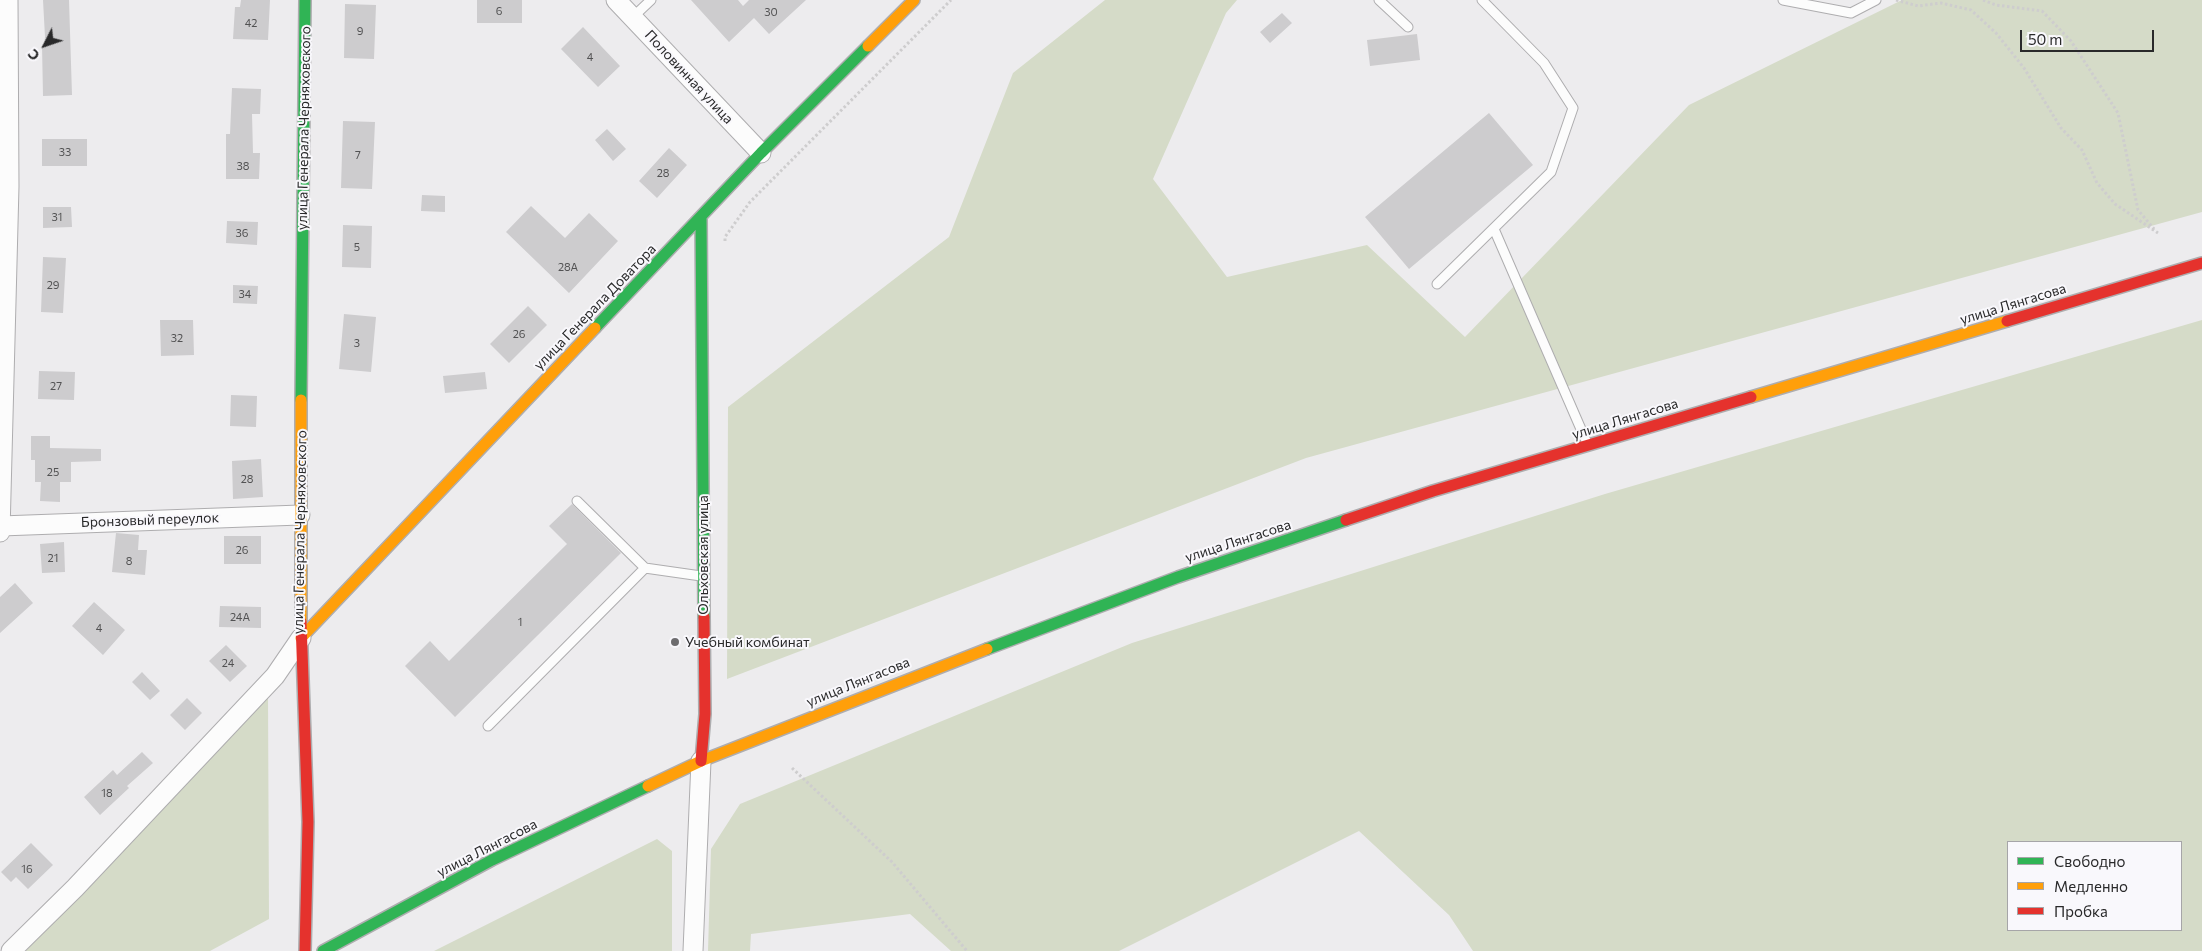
<!DOCTYPE html>
<meta charset="utf-8">
<style>
body{margin:0}
#map{position:relative;width:2202px;height:951px;overflow:hidden;background:#edecee;font-family:Commissioner,sans-serif}
canvas{display:block}
.legend{position:absolute;left:2007px;top:841px;width:175px;height:90px;box-sizing:border-box;background:#f9f8fc;border:1px solid #a6a5a8;margin:0;padding:6px 9px;list-style:none;font-size:15px;color:#29292a}
.legend li{display:flex;align-items:center;gap:10px;height:25px}
.legend b{width:25px;border:1px solid #a6a5a8}
.north{position:absolute;left:20px;top:20px;width:50px;height:50px;-webkit-text-stroke:4px #f9f8fc;paint-order:stroke;rotate:229deg;font-size:14px;font-weight:700;line-height:20px;text-align:center;color:#29292a}
.north::after{content:'';display:block;margin:auto;width:18px;height:22px;background:#29292a;clip-path:polygon(50% 0,100% 100%,50% 72%,0 100%)}
.scale{position:absolute;left:2020px;top:30px;width:134px;height:22px;box-sizing:border-box;border:2px solid #29292a;border-top:0;padding-left:6px;font-size:15px;line-height:18px;white-space:nowrap;color:#29292a;-webkit-text-stroke:4px #f9f8fc;paint-order:stroke}
</style>
<div id="map">
<canvas width="2202" height="951"></canvas>
<ul class="legend">
<li><b style="height:6px;background:#30b455"></b>Свободно</li>
<li><b style="height:6px;background:#ff9f0a"></b>Медленно</li>
<li><b style="height:6px;background:#e5322d"></b>Пробка</li>
</ul>
<div class="north">С</div>
<div class="scale">50 m</div>
</div>
<script>
const ctx = document.querySelector('canvas').getContext('2d');
ctx.lineJoin = 'round';
function paint(path, color) {
  ctx.fillStyle = color;
  ctx.fill(path, 'evenodd');
}
function stroke(path, color, width, dash) {
  ctx.strokeStyle = color;
  ctx.lineWidth = width;
  ctx.lineCap = dash ? 'butt' : 'round';
  ctx.setLineDash(dash || []);
  ctx.stroke(path);
}
function drawText(font, color, halo, rows, align = 'center') {
  ctx.font = font + ' Commissioner,sans-serif';
  ctx.lineWidth = 4;
  ctx.setLineDash([]);
  ctx.textBaseline = 'middle';
  ctx.strokeStyle = halo;
  ctx.fillStyle = color;
  for (const [text, x, y, turn = 0] of rows) {
    ctx.save();
    ctx.translate(x, y);
    ctx.rotate((+turn || 0) * Math.PI / 180);
    ctx.textAlign = isNaN(turn) ? turn : align;
    if (halo) ctx.strokeText(text, 0, 0);
    ctx.fillText(text, 0, 0);
    ctx.restore();
  }
}
paint(new Path2D(`
 M1105,0H1237L1226,13L1153,179L1227,277L1367,245L1465,337L1689,105L1902,0H2202V212L1306,458L727,679L728,407L949,237L1013,73Z
 M2202,320V951H1473L1449,915L1359,831L1119,951H951L910,914L751,934L750,951H708L711,849L740,804L1132,643L1605,494ZM2008,842H2181V930H2008Z
 M268,696L269,919L210,951H18Z
 M657,839L672,851V951H434Z`), '#d5dbc8');
paint(new Path2D(`
 M43,0H69L72,95L43,96L42,45H44L45,37Z
 M241,0H270L268,40L233,39L235,7H240Z
 M477,0H522V23H477Z
 M691,0H738L743,6L749,0H806L769,34L754,18L729,42Z
 M345,4L376,5L374,59L344,58Z
 M1282,13L1292,23L1270,43L1260,32Z
 M583,27L620,66L598,87L561,49Z
 M1417,34L1420,60L1370,66L1367,40Z
 M232,88L261,89L260,114H252L253,153H260L259,179H226V134H230Z
 M1489,113L1533,165L1409,269L1365,217Z
 M343,121L375,122L372,189L341,188Z
 M607,129L626,149L613,161L595,140Z
 M42,139H87V166H42Z
 M669,148L687,165L657,198L639,181Z
 M422,195L445,196V212L421,211Z
 M531,206L565,238L589,213L618,241L569,293L506,232Z
 M43,207H71L72,227L43,228Z
 M227,221L258,222L257,245L226,243Z
 M343,225L372,226L371,268L342,267Z
 M43,257L66,258L63,313L41,312Z
 M233,285L258,286L257,304L233,303Z
 M528,306L547,325L509,363L490,344Z
 M344,314L376,317L371,372L339,369Z
 M160,320H193L194,355L161,356Z
 M39,371L75,372L74,400L38,399Z
 M485,372L487,389L445,393L443,376Z
 M231,395L257,396L256,427L230,426Z
 M31,436H50V448L101,449V461L71,462V482H60V502L40,501L41,482H35V460H31Z
 M261,459L263,497L233,499L232,461Z
 M572,504L621,553L455,717L405,666L430,641L449,661L567,544L549,526Z
 M116,533L139,535L138,550H147L145,575L112,572Z
 M224,536H261V564H224Z
 M64,542L65,572L42,573L40,544Z
 M15,583L33,603L0,633V597Z
 M94,602L125,630L103,655L72,626Z
 M220,606L261,607V628L219,627Z
 M226,645L247,666L230,682L209,661Z
 M142,672L160,691L150,700L132,682Z
 M187,698L202,713L185,730L170,715Z
 M142,752L153,763L127,786L129,788L100,815L84,797L113,770L117,775Z
 M31,843L53,865L28,889L16,877L11,882L1,872Z`), '#cdccce');
const lane = new Path2D(`
 M1379,0L1408,27
 M1783,0L1851,13L1876,0
 M633,17L651,0
 M1494,229L1587,443
 M1437,284L1551,172L1573,108L1544,63L1482,0
 M577,501L645,568
 M488,726L645,568L701,576`);
const street = new Path2D(`
 M616,0L761,153
 M1,526L300,515
 M0,532L9,186L8,0
 M11,951L75,888L275,676L301,638
 M693,951L701,761`);
const fast = new Path2D(`
 M701,218L704,617
 M595,328L761,153L868,46
 M301,400L305,0
 M987,649L1178,577L1346,520
 M323,951L492,860L648,786`);
const slow = new Path2D(`
 M868,46L914,0
 M1751,397L2007,321
 M301,400V622
 M301,638L595,328
 M648,786L701,761L987,649`);
const jam = new Path2D(`
 M2007,321L2202,263
 M1346,520L1433,491L1751,397
 M301,622L308,822L305,951
 M701,761L705,714L704,617`);
stroke(lane, '#aeadaf', 11);
stroke(street, '#aeadaf', 21);
stroke(fast, '#aeadaf', 14);
stroke(slow, '#aeadaf', 14);
stroke(jam, '#aeadaf', 14);
stroke(new Path2D(`
 M1896,0L1918,6L1941,3L1971,10L1996,33L2024,68L2061,128L2082,150L2097,183L2115,204L2158,233
 M1983,0L1996,5L2042,11L2071,41L2118,113L2138,210L2154,229
 M725,241V237L750,202L951,0
 M792,768L892,862L967,951`), '#cecdce', 3, [2.5, 2.5]);
stroke(lane, '#fcfcfc', 9);
stroke(street, '#fcfcfc', 19);
stroke(fast, '#30b455', 11);
stroke(slow, '#ff9f0a', 11);
stroke(jam, '#e5322d', 11);
for (const [x, y, r, color] of [
 [675,642,5,"#6e6d6f"]
]) {
  const dot = new Path2D();
  dot.arc(x, y, r, 0, 2 * Math.PI);
  ctx.fillStyle = color;
  ctx.fill(dot);
  stroke(dot, '#f9f8fc', 2);
}
drawText('11px', '#525253', null, [
 ["6",499,11],
 ["30",771,12],
 ["42",251,23],
 ["9",360,31],
 ["4",590,57],
 ["33",65,152],
 ["7",358,155],
 ["38",243,166],
 ["28",663,173],
 ["31",57,217],
 ["36",242,233],
 ["5",357,247],
 ["28А",568,267],
 ["29",53,285],
 ["34",245,294],
 ["26",519,334],
 ["32",177,338],
 ["3",357,343],
 ["27",56,386],
 ["25",53,472],
 ["28",247,479],
 ["26",242,550],
 ["21",53,558],
 ["8",129,561],
 ["24А",240,617],
 ["1",520,622],
 ["4",99,628],
 ["24",228,663],
 ["18",107,793],
 ["16",27,869]
]);
drawText('14px', '#29292a', '#f9f8fc', [
 ["Половинная улица",689,77,47],
 ["улица Генерала Черняховского",304,128,-89],
 ["улица Лянгасова",2013,304,-17],
 ["улица Генерала Доватора",595,307,-46],
 ["улица Лянгасова",1625,419,-17],
 ["Бронзовый переулок",150,520,-2],
 ["улица Генерала Черняховского",300,532,-89],
 ["улица Лянгасова",1238,541,-18],
 ["Ольховская улица",703,555,-90],
 ["улица Лянгасова",858,682,-22],
 ["улица Лянгасова",487,848,-27]
]);
drawText('14px', '#29292a', '#f9f8fc', [
 ["Учебный комбинат",685,642]
], 'left');
</script>
